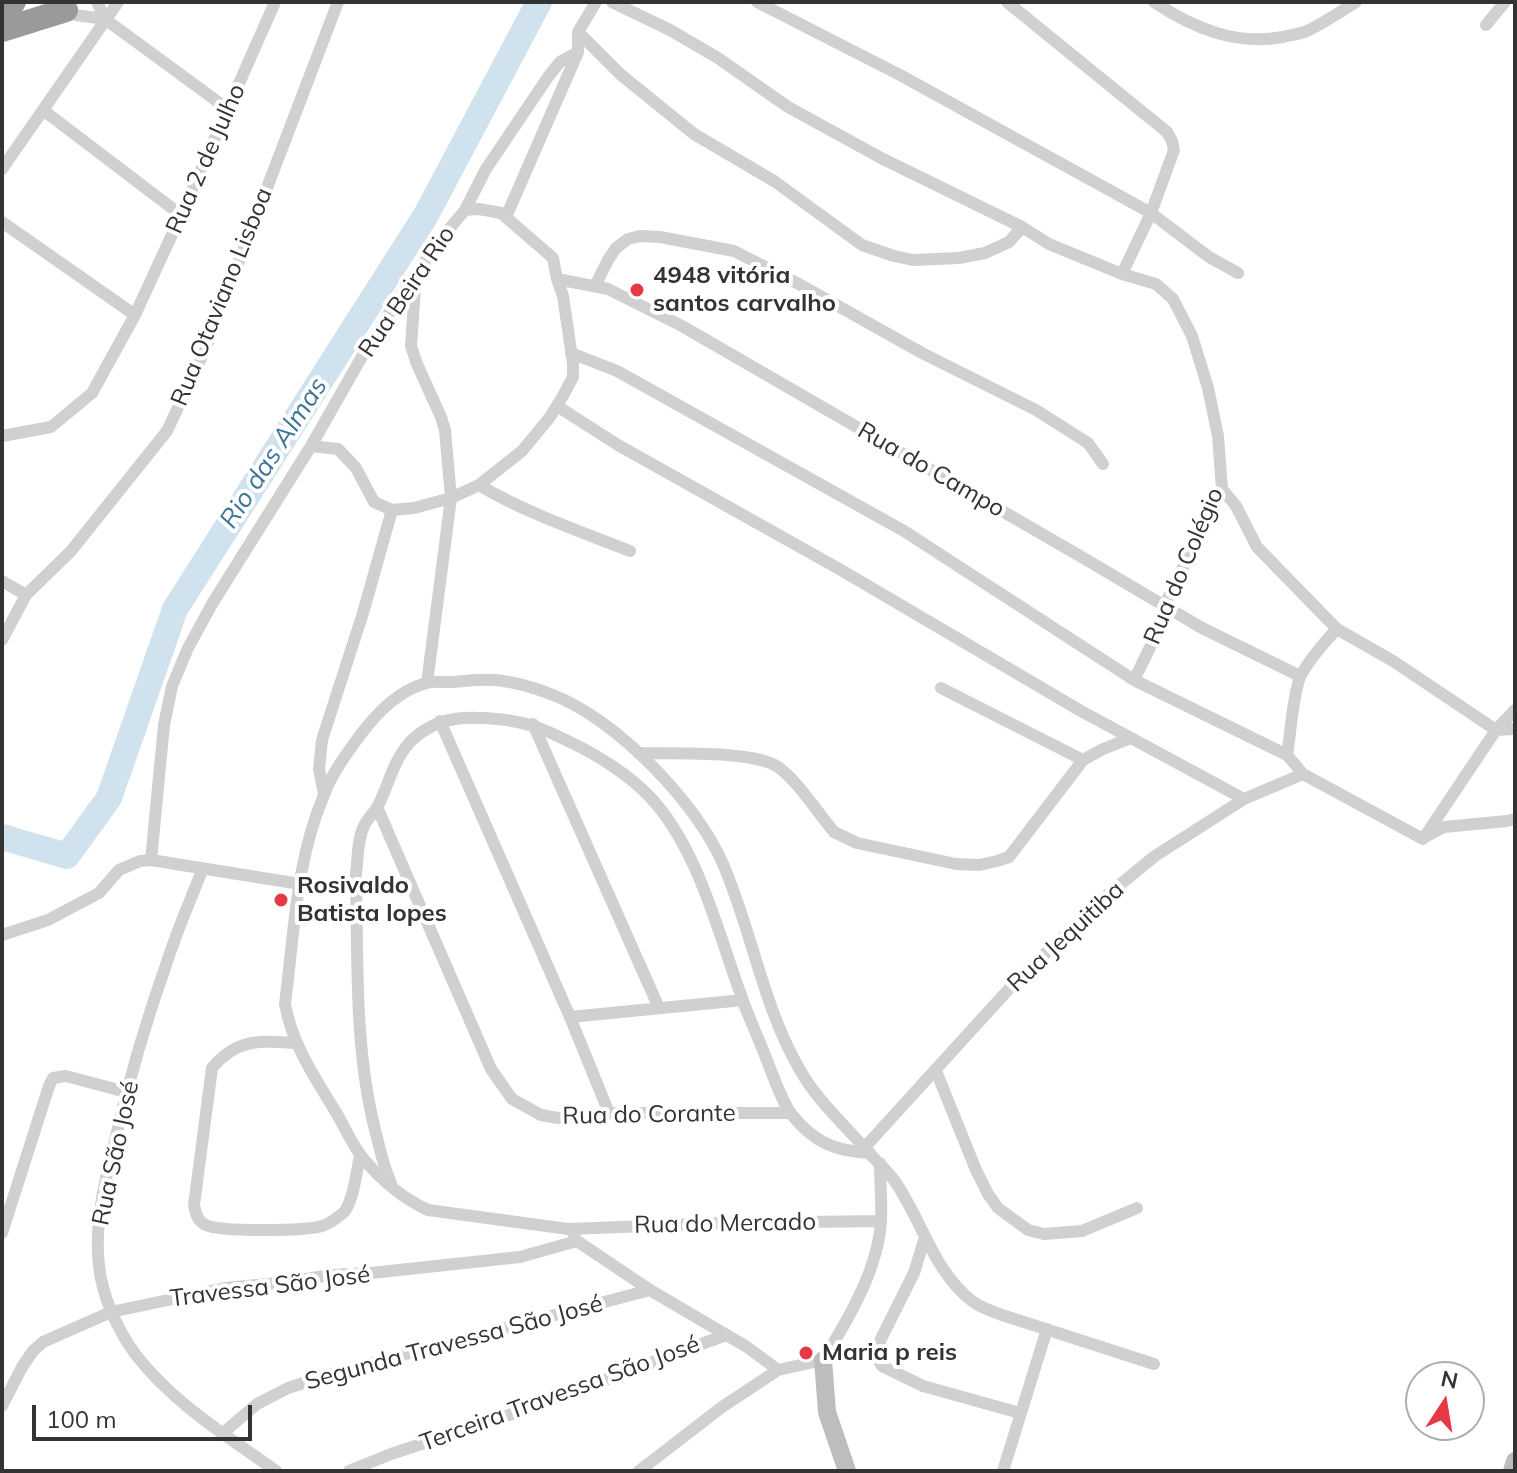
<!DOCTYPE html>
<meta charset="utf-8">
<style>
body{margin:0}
#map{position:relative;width:1517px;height:1473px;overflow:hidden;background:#fff;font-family:Mulish,sans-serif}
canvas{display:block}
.frame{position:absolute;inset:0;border:4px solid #333;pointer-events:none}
.north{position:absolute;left:1405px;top:1361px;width:80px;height:80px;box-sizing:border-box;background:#fff;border:2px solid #adadad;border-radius:50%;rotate:12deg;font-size:22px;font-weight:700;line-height:32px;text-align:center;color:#333}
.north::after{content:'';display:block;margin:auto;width:28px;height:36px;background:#e63946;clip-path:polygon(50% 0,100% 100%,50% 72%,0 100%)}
.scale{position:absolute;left:32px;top:1405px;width:220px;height:36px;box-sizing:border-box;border:4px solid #333;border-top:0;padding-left:10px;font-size:24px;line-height:28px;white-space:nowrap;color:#333;-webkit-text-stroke:6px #fff;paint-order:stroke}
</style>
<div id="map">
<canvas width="1517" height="1473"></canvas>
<div class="frame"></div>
<div class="north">N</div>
<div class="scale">100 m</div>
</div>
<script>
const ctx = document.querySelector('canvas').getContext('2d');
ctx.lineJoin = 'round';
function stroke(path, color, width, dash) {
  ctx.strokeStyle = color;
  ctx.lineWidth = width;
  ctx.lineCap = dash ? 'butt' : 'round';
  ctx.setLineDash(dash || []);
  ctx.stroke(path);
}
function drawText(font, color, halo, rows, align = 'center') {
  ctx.font = font + ' Mulish,sans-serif';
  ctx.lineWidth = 8;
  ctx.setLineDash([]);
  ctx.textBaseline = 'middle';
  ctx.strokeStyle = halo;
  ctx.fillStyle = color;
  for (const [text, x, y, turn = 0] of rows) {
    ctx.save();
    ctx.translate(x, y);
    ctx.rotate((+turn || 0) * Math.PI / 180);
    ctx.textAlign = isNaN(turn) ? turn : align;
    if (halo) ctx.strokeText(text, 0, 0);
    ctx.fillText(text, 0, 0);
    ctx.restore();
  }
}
stroke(new Path2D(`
 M2,837L67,856L109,798L175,609L426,215L539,2`), '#cfe2ee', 26);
stroke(new Path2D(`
 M97,2L105,19L229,110
 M612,2L670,30L718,58L788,107L883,159L1022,227L1049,244L1122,274
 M757,2L900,75L1151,213L1209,257L1238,273
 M1007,2L1167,132L1172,141L1174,150L1151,213L1122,274L1156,284L1173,299L1192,336L1208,388L1218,436L1222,489L1164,606L1161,625L1134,680
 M1154,2C1193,28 1236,46 1283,37C1291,35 1300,34 1307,31C1324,23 1340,12 1356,2
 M63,9L75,15L105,19
 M1486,25L1505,2
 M578,32L620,74L694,134L774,181L862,245L894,256L913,260L959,258L985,253L1009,242L1022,227
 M43,110L181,215
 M2,169L118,2
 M506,217L578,52V32L596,2
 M2,222L135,315
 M416,274L411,346L417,364L441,417L445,430L451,498L427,683
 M557,279L608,289L682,326L1080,556L1202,628L1300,676
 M595,286L608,260L616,248L628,239L640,236L660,237L734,251L797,283L922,353L1036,410L1088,443L1103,464
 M571,353L617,371L904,531L1134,680L1287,755L1303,774L1423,839L1496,730L1515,710
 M557,406L618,445L841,570L1081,711L1244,799
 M2,436L51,427L92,393L135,315L181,215L275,2
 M311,446L338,449L356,468L374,502L392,510L414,508L451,498L479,485L522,451L550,417L564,394L573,377V364L563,296L557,279L553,258L501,213L479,209L465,210
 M479,485C526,513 579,531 630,551
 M1222,489L1236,506L1257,547L1337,629C1327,639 1303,667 1299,680C1292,703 1291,731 1287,755
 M2,581L26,595
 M1337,629L1393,661L1496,730L1515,729
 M2,640L26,595L71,551L167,431L205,350L338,2
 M941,688L1083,760
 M440,721L570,1017L609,1113
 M533,724L659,1008
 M638,753C670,754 753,750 778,767C797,780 818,813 834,832L857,843L956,864L979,865L997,861L1009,857L1083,760L1103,749L1131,738
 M324,794L319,769L322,740L363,613L392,510
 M377,807L491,1069L512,1099L541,1115L558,1118L609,1113H789
 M1425,837L1444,827L1507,821L1515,819
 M151,860L164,725L172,686L188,648L212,604L311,446L364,353L395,304L440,240L465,210L486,169L548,77L560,62L578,52
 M203,868C191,899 178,928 168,959C147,1018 129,1079 115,1140C105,1181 94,1223 99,1266C102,1296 118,1331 136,1355C173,1403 227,1436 276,1471
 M2,935L48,920L99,893L119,870L140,861L151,860L300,884
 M570,1017L743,1000
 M296,1043C259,1041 237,1038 212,1068L194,1205C196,1214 197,1221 206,1225C219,1232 306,1231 322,1226C329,1224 337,1218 343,1213C353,1204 357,1170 360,1155
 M936,1071L976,1170L988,1194L998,1208L1028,1230L1044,1234L1082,1231L1137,1208
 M865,1147L1018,979L1111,892L1155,856L1244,799L1303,774
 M391,1183C383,1166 380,1148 375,1130C354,1046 358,960 356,874C358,859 357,840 364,826C367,819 374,813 378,806C389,784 393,761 410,742C438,714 470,716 506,720C534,724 550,732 574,744C599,756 630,776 649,796C698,847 718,933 742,998C747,1013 754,1028 760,1043C768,1061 781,1102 792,1115C815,1143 835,1151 870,1153
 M881,1221L726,1223L568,1229L428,1210C402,1198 380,1179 362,1157C352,1144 345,1128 337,1114C316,1079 292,1045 285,1004C294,934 296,860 324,795C332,773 347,753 361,734C378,712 398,691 426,683C433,681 443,682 451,682C466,681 482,679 496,680C514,682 536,688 553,695C616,719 697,803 723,864C752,931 763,1007 800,1070C818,1102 846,1126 870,1154C879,1164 889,1172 896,1183C922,1221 934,1272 972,1301C981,1308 992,1311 1002,1315L1154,1364
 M2,1233L49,1086L53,1078L66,1076L126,1092
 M574,1236L577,1241L650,1290L747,1347L778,1370
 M925,1237L914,1273L877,1347L875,1355L882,1366L923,1386L1020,1413
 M2,1406L22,1367L33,1351L43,1342L111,1312L225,1288L288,1282L331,1275L371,1273L520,1257L577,1241
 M223,1433L257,1404L288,1388L338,1372L650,1290
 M349,1471L391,1454L515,1413L726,1335
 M639,1471L722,1407L778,1370L823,1360C848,1320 880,1266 881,1218C882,1200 880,1181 880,1163
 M1003,1471L1047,1329`), '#d0d0d0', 12);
stroke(new Path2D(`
 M823,1360L827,1412L847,1471
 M1512,1471L1515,1461`), '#bdbdbd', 18);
stroke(new Path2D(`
 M2,16L14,2
 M2,30L66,10`), '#9a9a9a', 24);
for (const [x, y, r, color] of [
 [637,290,8,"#e63946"],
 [281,900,8,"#e63946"],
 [806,1353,8,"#e63946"]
]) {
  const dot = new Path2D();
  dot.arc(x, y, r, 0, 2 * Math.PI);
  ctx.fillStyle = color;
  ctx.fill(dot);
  stroke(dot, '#fff', 3);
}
drawText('24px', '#333', '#fff', [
 ["Rua 2 de Julho",206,159,-66],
 ["Rua Beira Rio",407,292,-56],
 ["Rua Otaviano Lisboa",222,297,-68],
 ["Rua do Campo",931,470,30],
 ["Rua do Colégio",1184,566,-67],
 ["Rua Jequitiba",1066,937,-43],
 ["Rua do Corante",649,1115,-1],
 ["Rua São José",116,1153,-78],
 ["Rua do Mercado",725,1224,-1],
 ["Travessa São José",270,1287,-7],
 ["Segunda Travessa São José",454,1343,-15],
 ["Terceira Travessa São José",560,1394,-20]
]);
drawText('bold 24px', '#333', '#fff', [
 ["4948 vitória",653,276],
 ["santos carvalho",653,304],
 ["Rosivaldo",297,886],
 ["Batista lopes",297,914],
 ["Maria p reis",822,1353]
], 'left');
drawText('italic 26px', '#3f7597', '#fff', [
 ["Rio das Almas",274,453,-57]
]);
</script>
